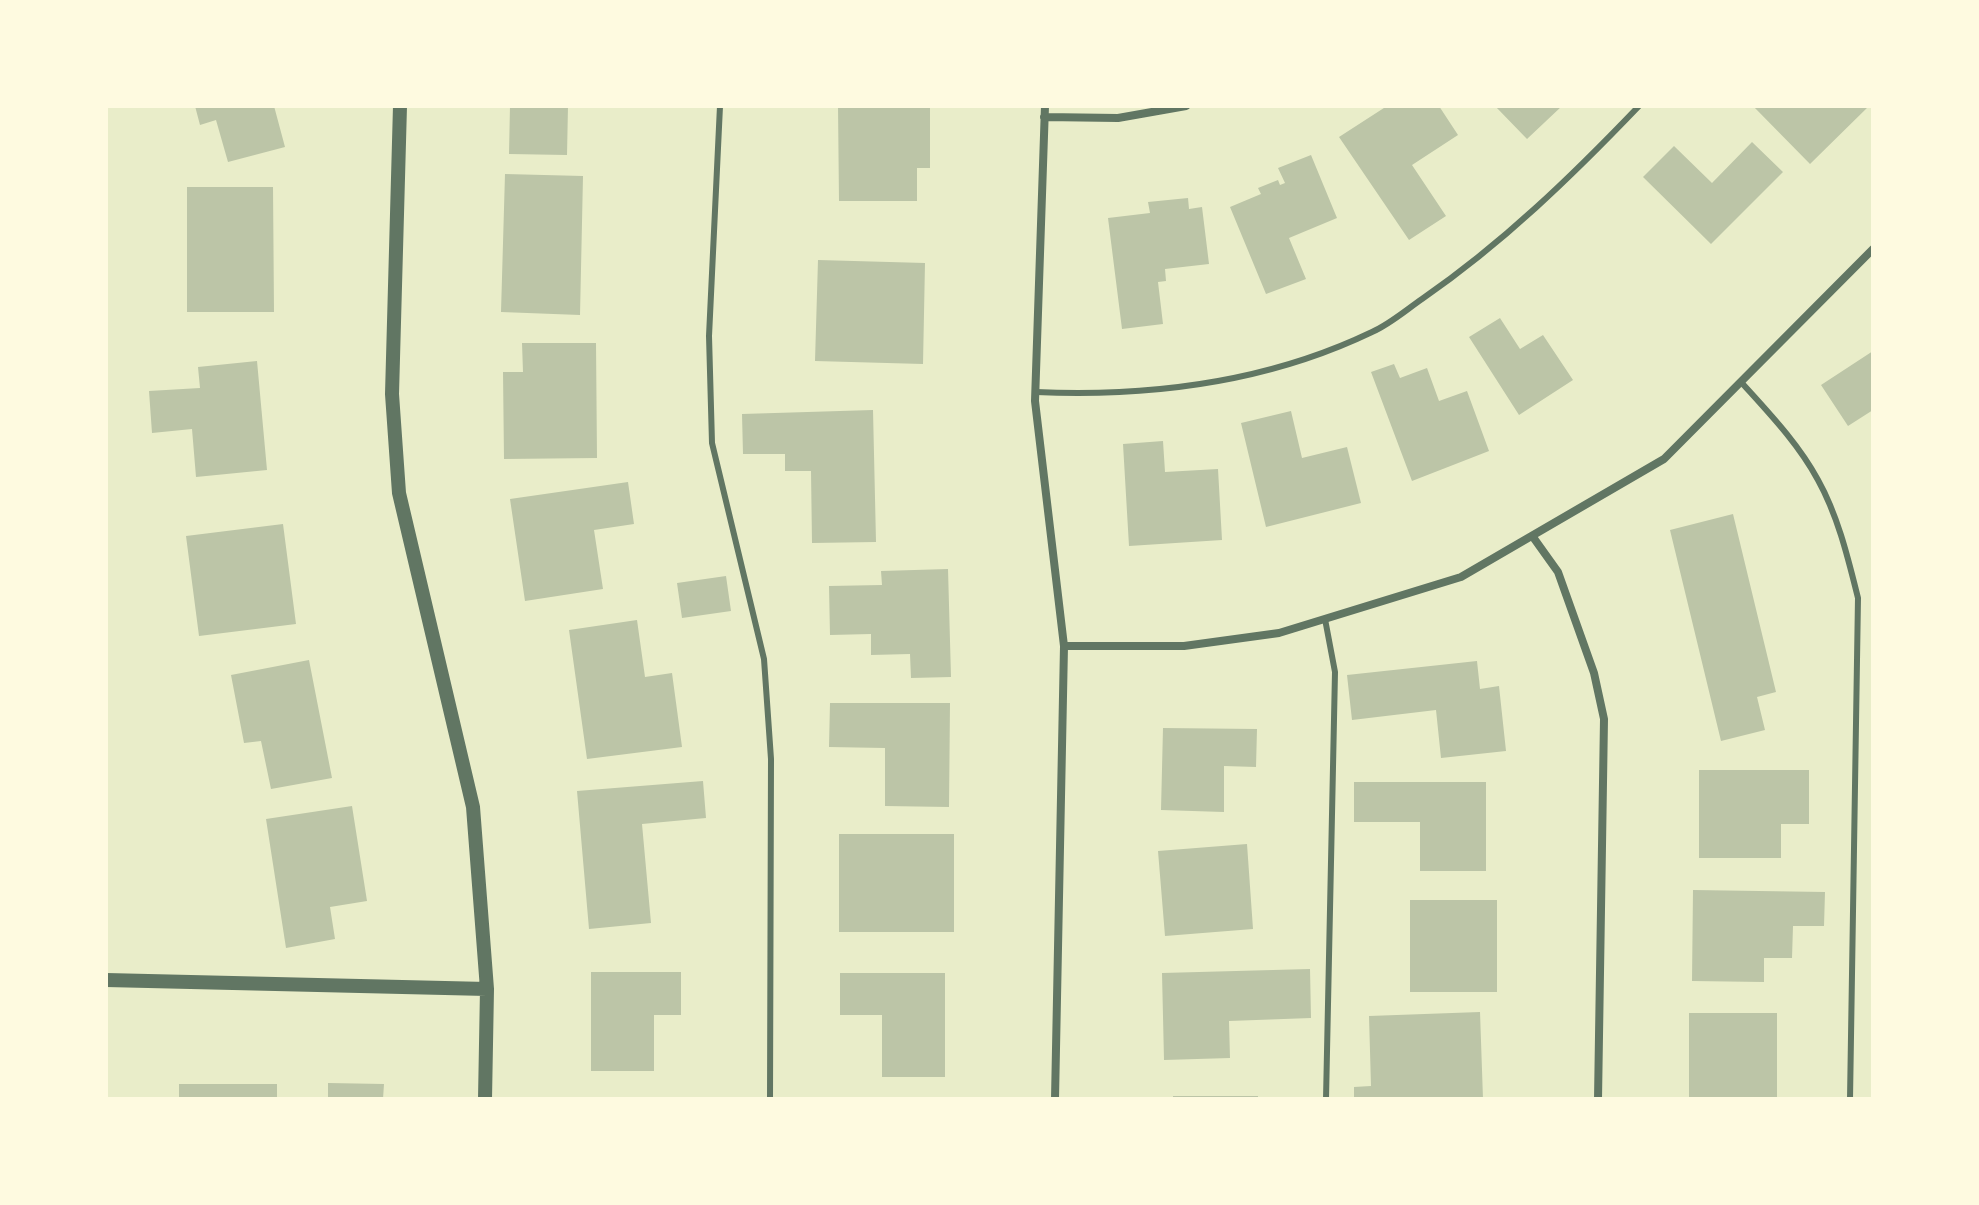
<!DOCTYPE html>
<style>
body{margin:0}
#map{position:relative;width:1979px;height:1205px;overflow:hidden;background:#e9edc9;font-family:"Golos Text",sans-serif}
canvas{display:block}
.frame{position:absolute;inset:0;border:108px solid #fefae0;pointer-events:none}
</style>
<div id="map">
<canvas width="1979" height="1205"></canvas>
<div class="frame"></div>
</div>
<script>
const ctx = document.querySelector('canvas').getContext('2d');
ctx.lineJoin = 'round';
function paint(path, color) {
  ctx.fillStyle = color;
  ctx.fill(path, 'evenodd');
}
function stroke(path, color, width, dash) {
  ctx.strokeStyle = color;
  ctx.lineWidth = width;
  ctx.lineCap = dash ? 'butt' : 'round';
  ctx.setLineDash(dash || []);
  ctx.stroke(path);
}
paint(new Path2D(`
 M195,106H274L285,147L228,162L216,120L200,125Z
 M510,106H568L567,155L509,154Z
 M838,106H930V168H917V201H839Z
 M1387,106H1439L1458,135L1412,165L1446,216L1409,240L1339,137Z
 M1495,106H1562L1527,139Z
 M1753,106H1869L1810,164Z
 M1752,142L1783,172L1711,244L1643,177L1674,146L1712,183Z
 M1311,155L1337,218L1289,238L1306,279L1266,294L1230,207L1261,194L1258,188L1278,180L1280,185L1285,183L1278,168Z
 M505,174L583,176L580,315L501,312Z
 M187,187H273L274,312H187Z
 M1188,198L1189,209L1202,207L1209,264L1165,269L1166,281L1158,282L1163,324L1122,329L1108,218L1150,213L1148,202Z
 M818,260L925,263L923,364L815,361Z
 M1500,318L1520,349L1543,335L1573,380L1519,415L1469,337Z
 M522,343H596L597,458L504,459L503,372H523Z
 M1873,351V410L1848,426L1821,385Z
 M257,361L267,470L196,477L192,429L152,433L149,391L200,388L198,367Z
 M1394,364L1400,378L1427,368L1439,401L1467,391L1489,451L1412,481L1371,372Z
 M873,410L876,542L812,543L811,471H785V454H743L742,414Z
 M1291,411L1302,458L1347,447L1361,503L1266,527L1241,423Z
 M1163,441L1165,472L1218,469L1222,540L1129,546L1123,444Z
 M628,482L634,524L594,530L603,589L525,601L510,499Z
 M1733,514L1776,692L1757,697L1765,730L1721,741L1670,530Z
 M283,524L296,624L199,636L186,536Z
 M948,569L951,677L911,678L910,654L871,655V634L830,635L829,586L882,585L881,571Z
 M726,576L731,611L682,618L677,583Z
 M637,620L645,677L672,673L682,747L587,759L569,630Z
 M309,660L332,778L271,789L261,741L244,743L231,675Z
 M1477,661L1480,689L1499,686L1506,751L1441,758L1436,710L1352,720L1347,675Z
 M830,703H950L949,807L885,806V748L829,747Z
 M1163,728L1257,729L1256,767L1224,766V812L1161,810Z
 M1699,770H1809V824H1781V858H1699Z
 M703,781L706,818L642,824L651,923L589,929L577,791Z
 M1354,782H1486V871H1420V822H1354Z
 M352,806L367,901L330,907L335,939L286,948L266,819Z
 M839,834H954V932H839Z
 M1247,844L1253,929L1165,936L1158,851Z
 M1693,890L1825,892L1824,926H1793L1792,958H1764V982L1692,981Z
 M1410,900H1497V992H1410Z
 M1310,969L1311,1018L1229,1021L1230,1058L1164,1060L1162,973Z
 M591,972H681V1015H654V1071H591Z
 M840,973H945V1077H882V1015H840Z
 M1480,1012L1483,1099H1354V1087L1371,1086L1369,1016Z
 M1689,1013H1777V1099H1689Z
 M328,1083L384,1084L383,1099H328Z
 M179,1084H277V1099H179Z
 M1173,1096H1258V1099H1173Z`), '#bcc5a7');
stroke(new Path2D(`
 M720,106L709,336L712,443L764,659L771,759L770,1099
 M1741,382C1768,412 1798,443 1818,480C1838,516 1848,558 1858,598L1850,1099
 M1036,392C1150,397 1268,382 1372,332C1390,324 1406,310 1422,299C1503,243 1572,176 1639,106
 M1325,619L1335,672L1326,1099`), '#617663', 6);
stroke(new Path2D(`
 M1045,106L1035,401L1064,646L1055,1099
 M1044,117L1118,118L1186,106
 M1533,537L1558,572L1594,673L1604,719L1598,1099
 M1064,646H1184L1279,633L1461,577L1664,459L1873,249`), '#617663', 8);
stroke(new Path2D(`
 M400,106L392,394L399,493L473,807L487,989L485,1099
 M106,980L487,989`), '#617663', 14);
</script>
